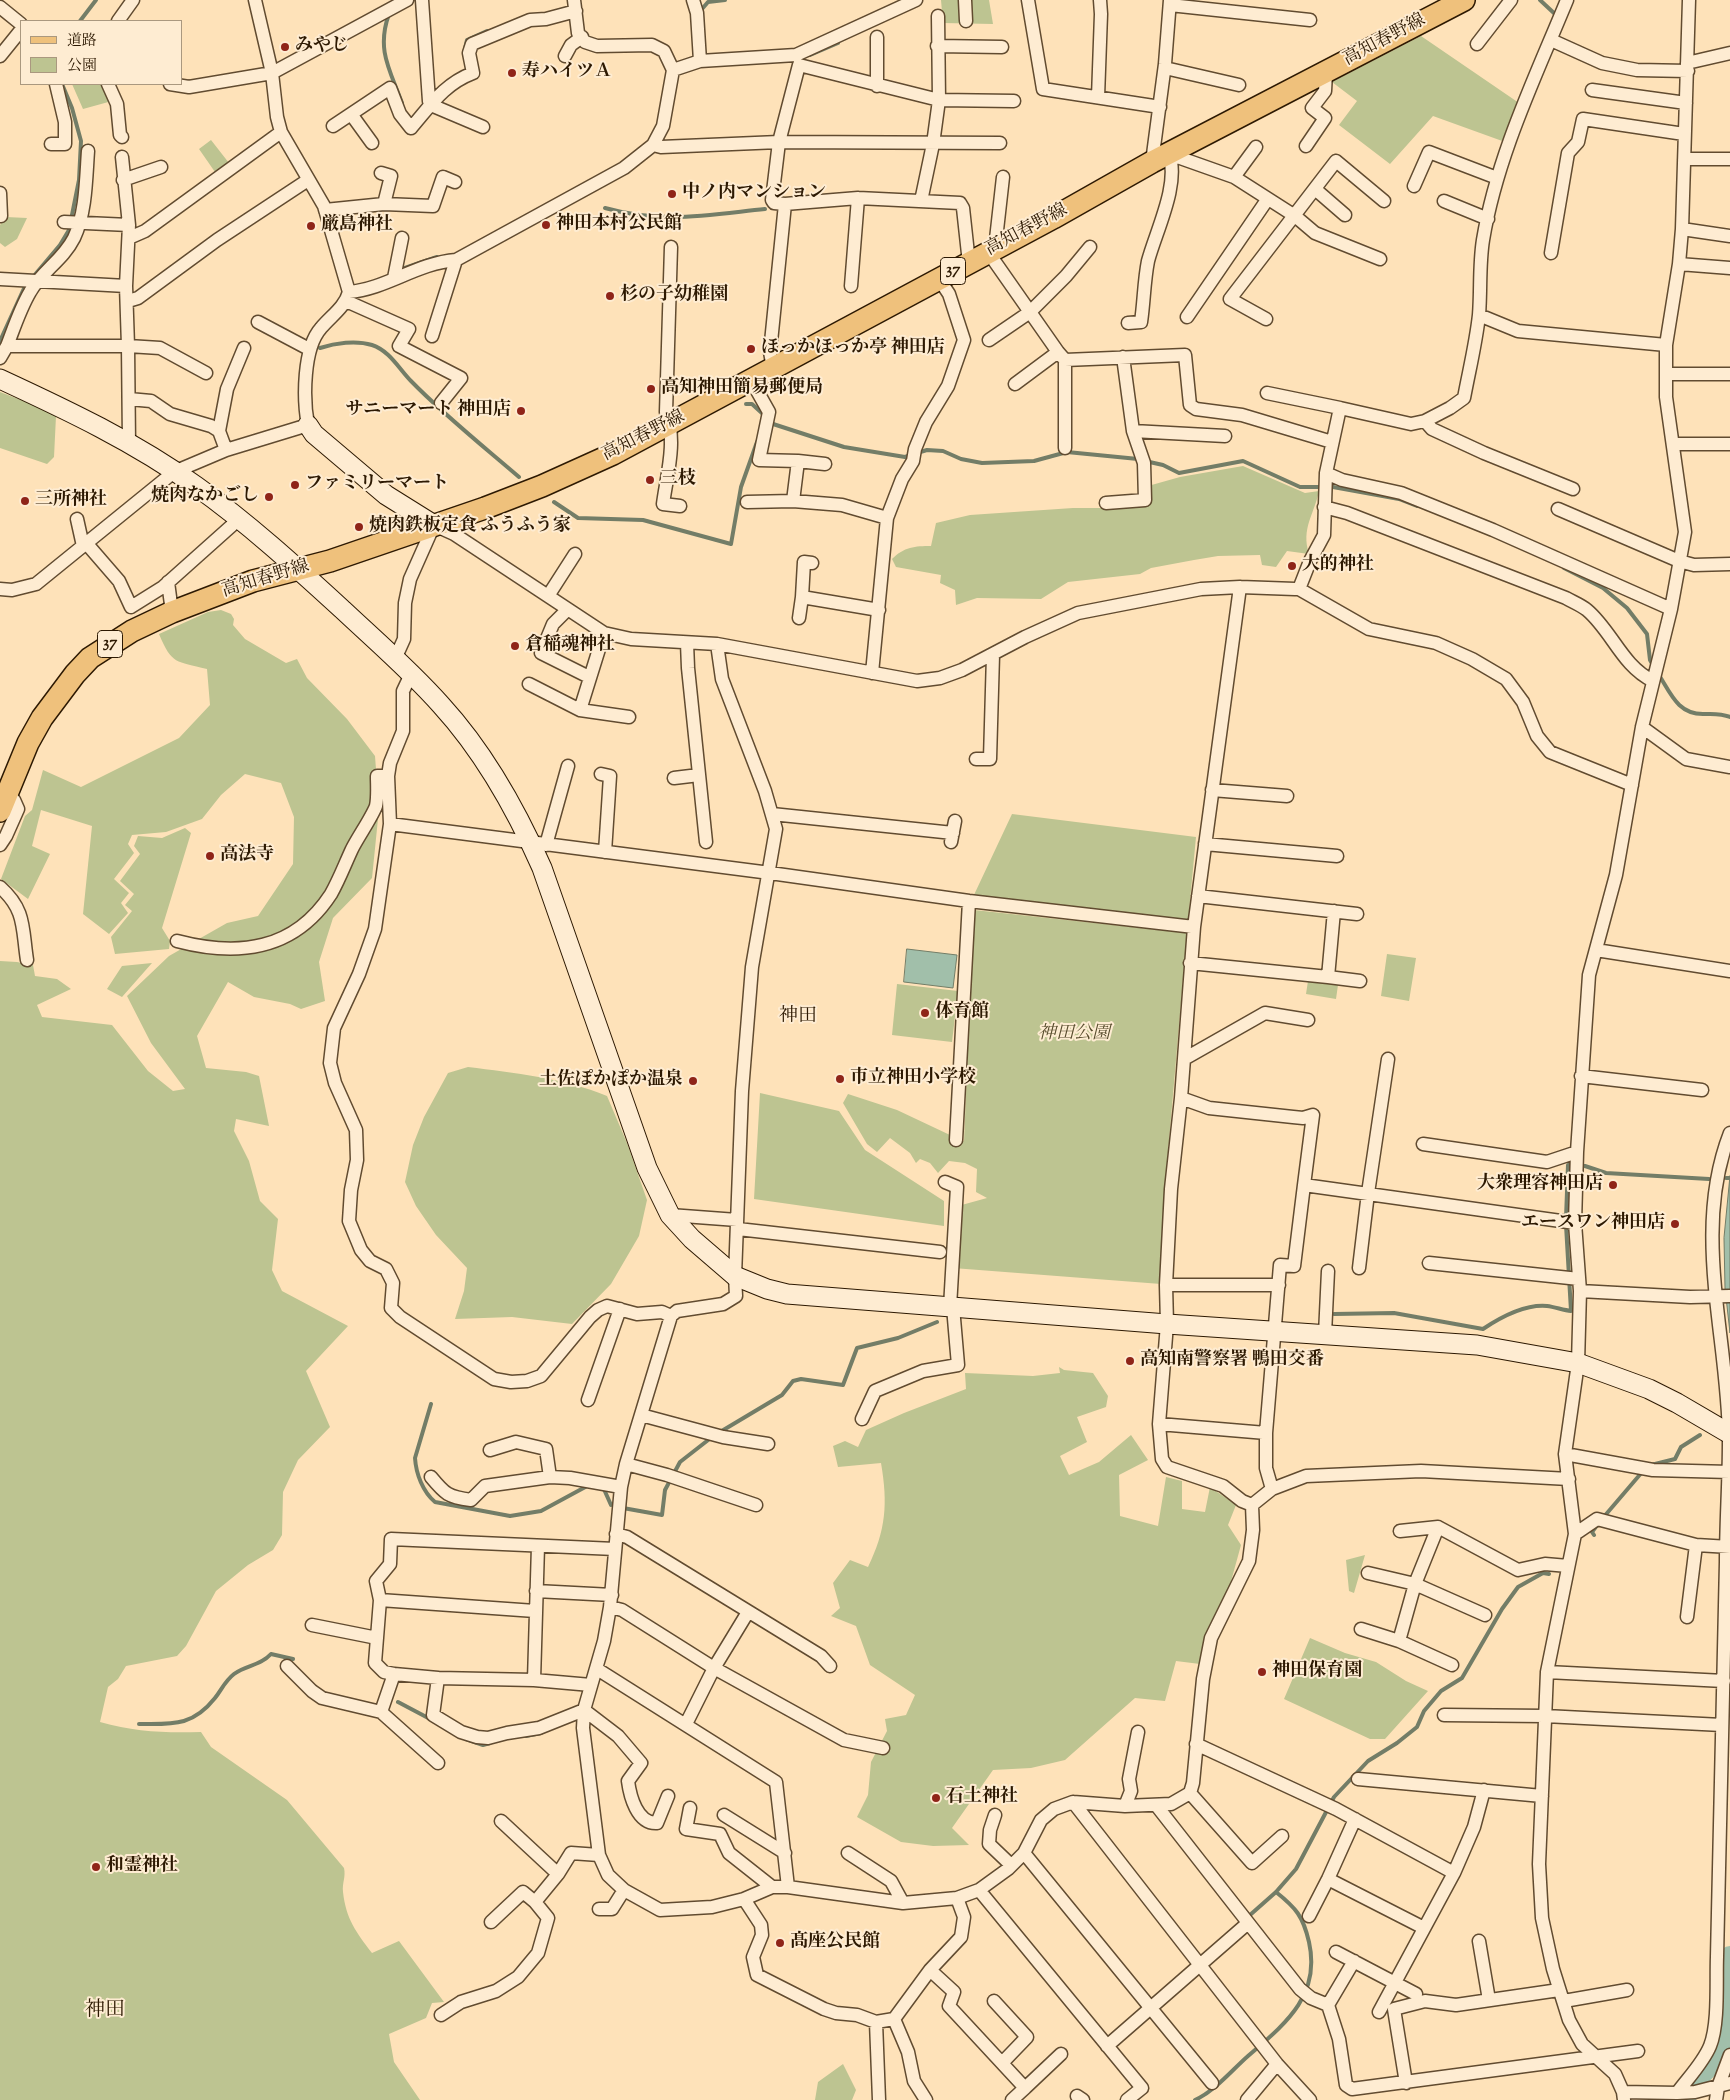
<!DOCTYPE html>
<meta charset="utf-8">
<style>
body{margin:0}
#map{position:relative;width:1730px;height:2100px;overflow:hidden;background:#fee2b9;font-family:"Sorts Mill Goudy","Noto Serif JP",serif}
canvas{display:block}
.legend{position:absolute;left:20px;top:20px;width:162px;height:65px;box-sizing:border-box;background:#feecd2;border:1px solid #aa987f;margin:0;padding:6px 9px;list-style:none;font-size:15px;color:#2d1902}
.legend li{display:flex;align-items:center;gap:10px;height:25px}
.legend b{width:25px;border:1px solid #aa987f}
</style>
<div id="map">
<canvas width="1730" height="2100"></canvas>
<ul class="legend">
<li><b style="height:6px;background:#efc17c"></b>道路</li>
<li><b style="height:14px;background:#bdc491"></b>公園</li>
</ul>
</div>
<script>
const ctx = document.querySelector('canvas').getContext('2d');
ctx.lineJoin = 'round';
function paint(path, color) {
  ctx.fillStyle = color;
  ctx.fill(path, 'evenodd');
}
function stroke(path, color, width, dash) {
  ctx.strokeStyle = color;
  ctx.lineWidth = width;
  ctx.lineCap = dash ? 'butt' : 'round';
  ctx.setLineDash(dash || []);
  ctx.stroke(path);
}
function drawText(font, color, halo, rows, align = 'center') {
  ctx.font = font + ' "Sorts Mill Goudy","Noto Serif JP",serif';
  ctx.lineWidth = 4;
  ctx.setLineDash([]);
  ctx.textBaseline = 'middle';
  ctx.strokeStyle = halo;
  ctx.fillStyle = color;
  for (const [text, x, y, turn = 0] of rows) {
    ctx.save();
    ctx.translate(x, y);
    ctx.rotate((+turn || 0) * Math.PI / 180);
    ctx.textAlign = isNaN(turn) ? turn : align;
    if (halo) ctx.strokeText(text, 0, 0);
    ctx.fillText(text, 0, 0);
    ctx.restore();
  }
}
paint(new Path2D(`
 M941,0H989L993,24L943,23Z
 M1421,36L1519,103L1505,142L1433,116L1390,164L1339,125L1357,101L1332,82Z
 M72,84H104L112,101L83,109Z
 M211,140L229,163L215,172L199,149Z
 M6,217L27,218L17,239L5,247L0,243V225Z
 M0,392L37,406L56,416L54,457L47,464L0,448Z
 M1243,466L1305,493L1319,491C1314,515 1301,528 1309,554L1287,551L1276,567L1262,565L1260,555L1218,556L1194,560L1151,568L1140,574L1068,582L1041,599L977,598L956,605L955,590L940,583L941,575L896,567L892,559C904,547 915,546 931,546L936,523L970,515L1073,508H1102L1149,502L1148,486L1180,477Z
 M221,610L231,614L234,619L233,625L245,639L286,663L297,659L307,678L347,719L375,756L379,809L372,878L333,918L319,962L325,1001L301,1009L290,1004L254,997L228,982L197,1036L206,1068L246,1072L259,1076L269,1126L236,1119L234,1131L249,1161L260,1201L278,1219L272,1270L282,1291L348,1326L306,1371L330,1427L298,1460L283,1492L282,1535L273,1550L248,1565L216,1591L186,1646L177,1656L126,1666L118,1679L108,1687L100,1722C135,1732 165,1733 201,1732L211,1747L287,1800L344,1868C346,1877 342,1883 343,1892C346,1919 356,1932 372,1953L399,1941L444,2002L432,2003L426,2018L389,2034L394,2062L420,2100H0V961L17,962L33,965L35,976L57,979L71,989L37,1005L42,1017L112,1025L148,1071L173,1091L185,1089L151,1043L127,996L169,956L227,923L258,916L293,864L294,817L281,783L245,774L221,795L202,819L166,832L132,835L128,844L134,853L114,879L129,893L121,903L128,913L109,934L83,914L92,826L41,810L32,846L50,854L28,899L1,879L25,816L32,810L43,770L81,787L179,738L210,705L207,669C176,661 172,665 159,634L208,612Z
 M1012,814L1196,837L1188,922L973,897Z
 M185,828L191,833L162,928L170,941L169,949L115,954L111,937L132,911L125,905L134,894L120,881L140,854L134,846L138,836L162,838Z
 M974,910L1187,933L1165,1187L1161,1284L953,1268L958,1206L987,1198L976,1192L977,1169L965,1163L949,1161L938,1173L930,1163L920,1159L916,1163L910,1153L890,1138L877,1152L867,1144L843,1103L848,1094L897,1110L950,1135L956,1140L964,1141Z
 M1387,954L1416,958L1409,1001L1381,996Z
 M152,963L122,997L107,989L122,966Z
 M1308,981L1338,985L1336,999L1306,994Z
 M897,984L958,991L952,1042L892,1035Z
 M468,1067C514,1073 564,1078 607,1096L627,1143L647,1200L639,1236L611,1284L572,1324L512,1317L455,1319L464,1291L467,1268L436,1235L416,1206L405,1182L413,1145L424,1117L448,1073Z
 M760,1093L839,1111L865,1150L944,1201V1226L754,1199Z
 M1059,1367L1064,1370L1093,1373L1108,1396L1106,1407L1077,1417L1087,1442L1060,1456L1069,1475L1099,1462L1131,1435L1148,1460L1119,1475L1120,1516L1158,1526L1166,1477L1182,1481V1509L1205,1512L1210,1487L1236,1505L1228,1525L1241,1545L1230,1585L1207,1635L1200,1664L1176,1661L1165,1701L1135,1698L1065,1760L1031,1768L993,1770L952,1828L969,1845L933,1846L901,1842L857,1817L868,1795L871,1762L887,1731L885,1719L906,1715L915,1695L870,1665L856,1626L831,1616L840,1608L833,1583L850,1560L868,1567C886,1530 888,1504 881,1463L838,1467L833,1446L845,1441L858,1447L866,1430L904,1413L966,1389L965,1373L1033,1376L1060,1373Z
 M1365,1555L1354,1593L1349,1591L1346,1560Z
 M1310,1638L1345,1653L1376,1662L1406,1681L1428,1691L1385,1739H1370L1284,1699Z
 M843,2064L856,2090L852,2100H815L818,2082Z`), '#bdc491');
const water = new Path2D(`
 M907,949L957,955L953,988L904,982Z
 M1730,1176V1333L1725,1288L1724,1238Z`);
paint(water, '#a1bfaa');
stroke(water, '#737d67', 1);
stroke(new Path2D(`
 M1540,0L1556,15
 M702,9L708,2L725,0
 M389,14C376,50 390,70 402,103
 M80,21L96,0
 M464,53L467,40L487,31
 M810,55L838,43
 M605,208C662,224 707,215 765,209
 M399,270L437,257
 M33,277L60,245L69,230L79,180L81,141L72,108L62,84
 M0,341L26,284
 M320,348C335,343 356,340 372,345C390,351 399,369 411,381C444,415 483,446 519,477
 M746,404H752L764,415
 M770,423L844,447L905,457L911,455
 M917,453L927,450L943,451L961,459L982,463L1034,461L1067,452L1138,459
 M1145,461L1163,465L1179,473L1243,461L1300,487H1333L1399,499L1417,506
 M554,502L578,518L643,520L731,544L741,487L757,442
 M1564,568L1603,588L1627,608L1647,634L1650,660L1654,667
 M1659,675C1671,694 1678,714 1703,714C1713,714 1721,713 1730,717
 M1726,1178H1730
 M1566,1218L1568,1165L1585,1166L1606,1173L1709,1179
 M1334,1314L1394,1313L1483,1329C1501,1317 1525,1304 1547,1306C1555,1307 1563,1310 1571,1311L1566,1225
 M431,1404L415,1458C416,1474 423,1492 435,1502L510,1516L541,1511L589,1485
 M720,1432L782,1395L793,1381L801,1379L843,1385L857,1348L898,1338L937,1322
 M1651,1465L1675,1459L1681,1447L1700,1435
 M603,1487L611,1505
 M623,1508L662,1515L665,1490L680,1462L712,1437
 M1602,1519L1643,1471
 M1594,1535L1592,1532L1598,1524
 M398,1702L432,1720
 M139,1724C172,1724 192,1727 215,1698C222,1689 225,1681 234,1674C246,1665 260,1666 271,1654L293,1659
 M526,1736L541,1733
 M466,1739L483,1745L490,1743
 M1250,1915L1276,1892L1296,1869L1334,1797L1368,1761L1397,1743L1417,1727L1424,1711L1441,1691L1462,1678L1502,1609L1518,1587L1543,1573L1549,1574
 M1195,2100C1216,2090 1231,2071 1248,2056C1285,2024 1321,1996 1309,1942C1303,1916 1296,1908 1276,1892`), '#737d67', 4);
stroke(new Path2D(`
 M1683,2100L1695,2080L1716,2059L1727,2023L1730,1957`), '#a1bfaa', 22);
const street = new Path2D(`
 M422,0L429,101L431,105L483,127
 M693,0L697,13L700,61
 M965,0L966,21
 M1028,0L1043,89L1160,107
 M1170,5L1310,20
 M0,7L21,24
 M118,21L133,0
 M1551,40L1602,63L1637,70L1688,71
 M1477,44L1511,0
 M937,46L1002,47
 M0,56L21,30
 M565,56L571,45L582,37
 M1687,63L1730,53
 M1165,68L1239,85
 M673,70L700,61L796,55L916,0
 M108,84L117,104L120,135L122,137
 M170,84L189,87L272,73L407,0
 M877,86V37
 M1592,90L1686,103
 M1098,97L1101,14L1100,0
 M351,114L372,143
 M333,126L390,88L400,114L411,128C431,105 444,84 473,73L469,53L472,44L530,20L546,19L576,11
 M51,144H65V122L56,84
 M653,145L661,147L779,142L1000,143
 M1306,146L1325,118L1312,108L1325,91L1326,73
 M88,151C86,179 86,213 74,238C63,260 41,272 30,292C20,309 14,328 7,346H128L129,444
 M122,157L129,225L126,286L128,346L160,348L206,373
 M1684,159H1730
 M1152,162L1165,64L1170,0
 M1234,177L1256,147
 M123,180L161,167
 M1414,186L1429,152L1497,178
 M1315,189L1345,215
 M0,193L1,216
 M921,201L933,144L939,100L938,16
 M1444,201L1488,219
 M384,204L433,206L443,177L455,182
 M325,210L384,204L391,176L381,173
 M64,222L129,225
 M1682,229L1730,236
 M129,238L145,231L281,132
 M671,247L666,412C677,441 667,474 663,504L680,506
 M995,248L1003,177
 M988,252L1058,352L1065,360L1185,355L1190,405L1196,409L1242,415L1332,442
 M1551,253L1568,153L1578,142L1583,119L1684,134
 M969,263L963,208L960,203L858,198L785,204L774,203L772,200L779,142L799,65L939,100L1014,101
 M1679,264L1730,268
 M394,278L402,238
 M0,279L126,286
 M851,286L858,198
 M349,292C386,289 417,263 456,260L624,168L653,145L663,126L673,70L664,51L652,45L597,46L585,42L578,33L574,0
 M128,301L138,298L217,240L308,180
 M346,301L409,329L399,346L461,378L441,403
 M1479,315L1518,331L1666,345
 M1187,317L1267,200
 M1266,319L1230,299L1336,161L1384,201
 M258,322L309,349
 M1128,323L1141,322C1144,302 1144,281 1148,261C1156,231 1180,184 1169,154L1234,177L1295,216L1315,233L1380,259
 M432,336L456,260
 M989,340L1030,312L1066,276L1090,247
 M1123,357L1133,431L1225,436
 M0,358L7,346
 M773,368L770,352L785,204
 M1666,374H1730
 M751,380L769,412L759,460L798,461
 M1015,384L1058,352
 M1267,393L1340,408
 M129,399L151,401L170,414L211,426L219,431L226,450
 M1425,421L1432,429L1484,453L1573,489
 M219,431L227,389L244,348
 M1673,444H1730
 M1065,448V360
 M1326,473L1342,480L1401,493L1493,530L1671,609
 M793,501L798,461L825,464
 M747,502L793,501L842,505L887,518
 M1106,503L1145,500L1144,463L1133,431
 M1324,507L1347,513L1566,598C1573,602 1581,605 1587,610C1612,631 1622,666 1653,681
 M1558,509L1679,561L1694,565L1730,564
 M77,519L83,546
 M87,544L119,581L131,607L163,587L238,520
 M812,563L804,562L802,597L879,610
 M168,582L172,612
 M1240,587L1194,927L1181,1098L1171,1189L1166,1285L1167,1324L1159,1424L1162,1459L1167,1467L1223,1486L1242,1501L1252,1505
 M0,589L12,590L36,584L174,472L226,450L308,425C303,399 303,348 321,328C331,316 345,307 349,292L324,206L281,132L277,117L272,73L255,0
 M1299,589L1310,561L1324,535L1326,473L1340,408L1411,424L1425,421L1450,408L1464,398C1469,371 1476,343 1479,315C1481,290 1479,265 1483,240C1497,156 1535,78 1567,0
 M548,596L575,554
 M567,610L553,624L541,653L589,677
 M799,618L802,597
 M604,633L580,710L629,717
 M687,643L688,668L706,842
 M717,644L722,679L765,791L776,829L752,967L742,1091L735,1276L736,1296L723,1304L677,1311L671,1316L626,1464L621,1487L610,1607L604,1641L584,1710L583,1728L599,1855L608,1875L624,1890L660,1910L712,1907L744,1899L772,1887H788L903,1903L957,1898L979,1890L1008,1869L1024,1853L1041,1820L1054,1809L1073,1802L1125,1806L1171,1804L1190,1793L1193,1783L1203,1679L1211,1638L1249,1561L1253,1530L1252,1505L1272,1489L1306,1476L1421,1471L1569,1479
 M395,659L404,639L405,603L410,579L434,525L454,534L604,633L631,639L717,644L917,681L940,678L962,670L1025,637L1078,613L1201,589L1240,587L1295,589H1299L1369,629L1436,643L1472,659L1506,679L1523,702L1537,736L1550,752L1632,785
 M872,673L887,518L902,479L913,461L915,449L926,422L948,386L964,340L949,294L939,279
 M411,674L403,691V731L390,763L388,776L390,824L375,929L359,974L334,1028L330,1063L335,1083L356,1130L357,1160L351,1190L349,1221L361,1250L370,1261L386,1269L393,1283L391,1308L400,1317L494,1379L511,1382L527,1381L541,1376L590,1317L598,1310L607,1306L637,1314L662,1312L671,1316
 M529,684L580,710
 M1642,727L1686,759L1730,767
 M976,759H990L993,655
 M601,774L610,776L605,852
 M674,778L699,775
 M1212,790L1287,796
 M772,814L953,833
 M390,824L770,873L969,901L1194,927
 M951,842L955,821
 M1205,844L1337,856
 M0,845L6,836L18,809L14,800L7,796
 M546,845L568,766
 M0,887C26,910 22,928 27,960
 M1198,896L1357,914
 M177,941C238,957 294,951 331,894C339,880 345,864 352,849C358,837 372,817 376,806C378,797 377,785 377,776H388
 M1596,950L1730,971
 M1190,963L1328,977L1334,911
 M1328,977L1360,981
 M1184,1059L1265,1013L1308,1020
 M1581,1076L1702,1090
 M1181,1098L1209,1108L1293,1117L1303,1118L1313,1115L1304,1185
 M956,1140L969,901
 M1423,1144L1547,1162L1577,1152
 M945,1182L957,1187L950,1307
 M670,1215L737,1220
 M738,1229L940,1252
 M1429,1263L1579,1279
 M1359,1268L1368,1193L1388,1059
 M1166,1285H1279
 M1580,1291L1690,1297L1730,1296
 M1325,1334L1328,1271
 M588,1400L620,1309
 M641,1415L723,1437L768,1444
 M862,1419L875,1391L923,1371L958,1365L953,1307
 M1159,1424L1266,1433
 M490,1450L516,1442L546,1449L550,1477
 M1565,1454L1653,1470L1730,1472
 M626,1464L667,1475L756,1505
 M431,1477C445,1494 448,1497 471,1500L485,1486L550,1477L570,1478L621,1487
 M1272,1489L1266,1468V1433L1280,1265L1294,1266L1304,1185L1575,1223
 M1400,1531L1438,1527
 M616,1534L627,1537L821,1656L830,1666
 M1575,1534L1597,1519L1696,1545L1730,1547
 M1368,1573L1415,1584L1485,1615
 M536,1591L612,1595
 M380,1600L535,1611
 M610,1607L622,1610L714,1668L844,1740L883,1748
 M1687,1617L1696,1545
 M312,1625L377,1638
 M1361,1629L1399,1641
 M1452,1665L1399,1641L1415,1584L1438,1527L1518,1570L1545,1564L1568,1566
 M287,1666L312,1691L322,1698L381,1712L394,1674
 M597,1669L776,1782L788,1887
 M1547,1672L1724,1681
 M438,1678L433,1715L461,1732L477,1737L488,1738L507,1733L539,1728L584,1710L618,1736L641,1763L628,1781C630,1796 637,1824 657,1823L668,1796
 M534,1680L538,1546
 M591,1685L534,1680L438,1678L394,1674L384,1672L375,1663L380,1600L376,1581L390,1564L391,1539L615,1549
 M381,1712L438,1763
 M1444,1715L1545,1716L1722,1725
 M686,1724L714,1668L748,1612
 M1196,1744L1336,1809L1454,1873L1474,1827L1484,1790
 M1358,1779L1542,1796
 M1190,1793L1252,1863L1282,1836
 M1073,1802L1277,2064L1310,2100
 M1156,1805L1300,1989L1311,1998L1328,2005L1339,2039L1346,2085L1352,2089L1638,2051
 M1125,1806L1131,1791L1129,1779L1138,1732
 M690,1808L686,1829L720,1834L729,1853L772,1887
 M724,1815L785,1853
 M995,1815L990,1830L989,1844L1011,1865
 M501,1821L558,1874L571,1853L599,1855
 M848,1853L891,1881L903,1903
 M1024,1853L1212,2083
 M1328,1879L1424,1928
 M979,1890L1142,2088L1127,2100
 M744,1899L761,1925L762,1935L753,1957L757,1975L824,2009L836,2013L857,2015L876,2022L894,2019L930,1970L961,1937L964,1917L957,1898
 M599,1909H612L624,1890
 M1309,1916L1328,1879L1355,1819
 M491,1922L523,1892L535,1902L558,1874
 M1479,1941L1489,2000
 M1336,1952L1416,1994
 M930,1970L954,1992L949,2006L1025,2088L1061,2054
 M994,2001L1027,2037L1002,2063
 M1564,2001L1627,1990
 M1328,2005L1354,1961
 M1379,2012L1454,1873
 M441,2015L461,2002L496,1991L518,1977L538,1953L548,1918L535,1902
 M894,2019L908,2052L914,2081L926,2100
 M876,2022L879,2100
 M1107,2046L1248,1923
 M1406,2083L1394,2009L1425,2001L1456,2005L1559,1990
 M1623,2092L1677,2093L1695,2092L1730,2083
 M1677,2093C1688,2078 1703,2063 1710,2046C1719,2024 1716,1981 1717,1957C1720,1825 1723,1693 1726,1562C1726,1522 1729,1481 1729,1441C1729,1339 1691,1233 1730,1133
 M1077,2096L1083,2100
 M1012,2100L1025,2088
 M1247,2100L1277,2064
 M1624,2100L1623,2092L1615,2074L1582,2044L1569,2020L1553,1969L1542,1918L1539,1864L1547,1672L1575,1534L1565,1454L1578,1363L1580,1291L1575,1223L1577,1152L1589,975L1616,875L1642,727L1671,609L1685,532L1666,397V345L1679,264L1682,229L1689,0
 M1716,2100L1718,2087L1730,2055`);
const secondary = new Path2D(`
 M0,379C67,410 135,442 196,486C248,523 296,567 343,610C376,641 411,671 441,705C484,752 516,809 542,868L647,1168L670,1215L692,1239L735,1276L767,1289L787,1294L1167,1324L1477,1345L1578,1363L1649,1389L1677,1403L1730,1434
 M308,425L314,434L386,495L434,525`);
const primary = new Path2D(`
 M0,811L28,743L42,718L75,674L90,658L132,631L172,612L253,581L330,561L485,508L542,486L613,454L1053,218L1152,162L1464,0`);
stroke(street, '#614b30', 15);
stroke(secondary, '#2d1902', 21);
stroke(primary, '#2d1902', 24);
stroke(street, '#feecd2', 12);
stroke(secondary, '#feecd2', 19);
stroke(primary, '#efc17c', 21);
for (const [x, y, r, color] of [
 [285,47,5,"#8f2418"],
 [512,73,5,"#8f2418"],
 [672,194,5,"#8f2418"],
 [546,225,5,"#8f2418"],
 [311,226,5,"#8f2418"],
 [610,296,5,"#8f2418"],
 [751,349,5,"#8f2418"],
 [651,389,5,"#8f2418"],
 [521,411,5,"#8f2418"],
 [650,480,5,"#8f2418"],
 [295,485,5,"#8f2418"],
 [269,497,5,"#8f2418"],
 [25,501,5,"#8f2418"],
 [359,527,5,"#8f2418"],
 [1292,566,5,"#8f2418"],
 [515,646,5,"#8f2418"],
 [210,856,5,"#8f2418"],
 [925,1013,5,"#8f2418"],
 [840,1079,5,"#8f2418"],
 [693,1081,5,"#8f2418"],
 [1613,1185,5,"#8f2418"],
 [1675,1224,5,"#8f2418"],
 [1130,1361,5,"#8f2418"],
 [1262,1672,5,"#8f2418"],
 [936,1798,5,"#8f2418"],
 [96,1867,5,"#8f2418"],
 [780,1943,5,"#8f2418"]
]) {
  const dot = new Path2D();
  dot.arc(x, y, r, 0, 2 * Math.PI);
  ctx.fillStyle = color;
  ctx.fill(dot);
  stroke(dot, '#feecd2', 2);
}
for (const [x, y, w] of [
 [953,271,25],
 [110,644,25]
]) {
  const box = new Path2D();
  box.roundRect(x - w / 2, y - 13.5, w, 27, 4);
  ctx.fillStyle = '#feecd2';
  ctx.fill(box);
  stroke(box, '#2d1902', 1);
}
drawText('bold 16px', '#2d1902', null, [
 ["37",953,271],
 ["37",110,644]
]);
drawText('18px', '#2d1902', '#feecd2', [
 ["高知春野線",1385,41,-28],
 ["高知春野線",1027,231,-28],
 ["高知春野線",644,437,-27],
 ["高知春野線",266,580,-17]
]);
drawText('bold 18px', '#2d1902', '#feecd2', [
 ["みやじ",295,47],
 ["寿ハイツＡ",522,73],
 ["中ノ内マンション",682,194],
 ["神田本村公民館",556,225],
 ["厳島神社",321,226],
 ["杉の子幼稚園",620,296],
 ["ほっかほっか亭 神田店",761,349],
 ["高知神田簡易郵便局",661,389],
 ["サニーマート 神田店",511,411,"right"],
 ["三枝",660,480],
 ["ファミリーマート",305,485],
 ["焼肉なかごし",259,497,"right"],
 ["三所神社",35,501],
 ["焼肉鉄板定食 ふうふう家",369,527],
 ["大的神社",1302,566],
 ["倉稲魂神社",525,646],
 ["高法寺",220,856],
 ["体育館",935,1013],
 ["市立神田小学校",850,1079],
 ["土佐ぽかぽか温泉",683,1081,"right"],
 ["大衆理容神田店",1603,1185,"right"],
 ["エースワン神田店",1665,1224,"right"],
 ["高知南警察署 鴨田交番",1140,1361],
 ["神田保育園",1272,1672],
 ["石土神社",946,1798],
 ["和霊神社",106,1867],
 ["髙座公民館",790,1943]
], 'left');
drawText('italic 18px', '#584c2d', '#feecd2', [
 ["神田公園",1074,1035]
]);
drawText('19px', '#2d1902', '#feecd2', [
 ["神田",798,1018]
]);
drawText('20px', '#2d1902', '#feecd2', [
 ["神田",105,2012]
]);
</script>
